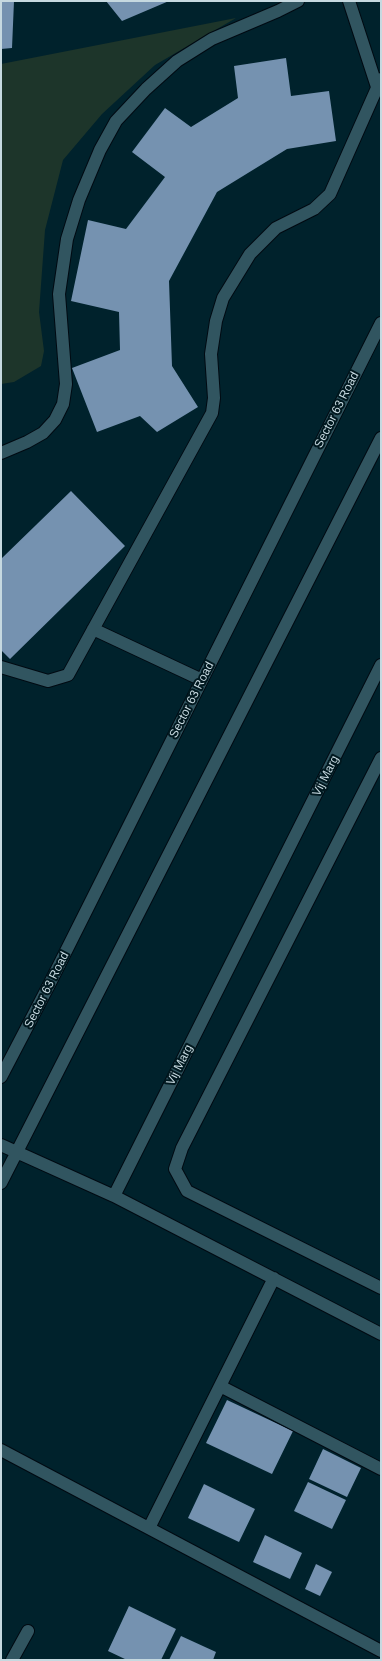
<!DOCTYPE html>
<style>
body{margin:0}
#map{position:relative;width:382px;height:1661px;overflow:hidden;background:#00222c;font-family:Arial,sans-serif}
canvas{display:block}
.frame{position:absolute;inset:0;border:2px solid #c6d9e0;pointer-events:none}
</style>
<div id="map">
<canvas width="382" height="1661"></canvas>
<div class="frame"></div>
</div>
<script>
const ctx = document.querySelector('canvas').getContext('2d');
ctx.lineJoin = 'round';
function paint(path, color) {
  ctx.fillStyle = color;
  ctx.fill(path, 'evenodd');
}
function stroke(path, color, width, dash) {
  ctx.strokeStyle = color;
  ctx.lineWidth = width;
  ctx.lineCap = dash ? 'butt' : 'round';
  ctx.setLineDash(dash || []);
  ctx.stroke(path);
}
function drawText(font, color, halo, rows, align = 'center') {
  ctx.font = font + ' Arial,sans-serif';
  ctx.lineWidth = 4;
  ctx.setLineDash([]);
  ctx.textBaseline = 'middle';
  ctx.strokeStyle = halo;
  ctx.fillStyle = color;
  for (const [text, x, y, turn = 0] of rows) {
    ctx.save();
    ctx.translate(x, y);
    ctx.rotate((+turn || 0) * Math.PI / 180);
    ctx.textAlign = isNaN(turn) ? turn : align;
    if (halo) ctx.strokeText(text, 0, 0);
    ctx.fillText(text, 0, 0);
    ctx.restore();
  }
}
paint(new Path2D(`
 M236,18L155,65L102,114L63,160L45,230L39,312L44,351L41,366L14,382L1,384V64Z`), '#1d352a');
paint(new Path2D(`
 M1,1H14L12,48L1,49Z
 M106,1H169L122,21Z
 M286,58L291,96L329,91L336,141L287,149L217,192L169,281L172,366L198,407L157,432L140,416L97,432L72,368L120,350L119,312L71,301L88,220L126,229L165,177L132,152L165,108L191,127L238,98L234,66Z
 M71,491L125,546L10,659L1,650V559Z
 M227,1400L293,1431L272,1474L206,1443Z
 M323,1449L361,1468L347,1497L309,1479Z
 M308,1482L346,1500L332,1529L294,1511Z
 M204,1484L255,1509L239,1542L188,1518Z
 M265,1535L302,1553L290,1579L253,1562Z
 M316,1564L332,1572L320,1596L305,1589Z
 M129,1606L176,1629L161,1660H127L108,1651Z
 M181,1636L216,1652L213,1660H169Z`), '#7592b0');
const minor = new Path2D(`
 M349,1L377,87
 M1,453L27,442L43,433L55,420L63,404L66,384L59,294L67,239L79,200L100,150L116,121L146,89L177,61L212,39L278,11L298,1
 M93,629L202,680
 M1,667L48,681L68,675L212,413L214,398L211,354L216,321L223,298L250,254L276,228L314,209L330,194L381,79
 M381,758L182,1148L175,1169L187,1191L381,1288
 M1,1077L50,983L381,323
 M1,1145L114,1196L381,1334
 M1,1183L381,438
 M114,1196L381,665
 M220,1386L381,1469
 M1,1450L381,1651
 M149,1528L274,1278
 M12,1660L28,1631`);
stroke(minor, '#000a12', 14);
stroke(minor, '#315560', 12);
drawText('12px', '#c6d9e0', '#00181f', [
 ["Sector 63 Road",337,410,-63],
 ["Sector 63 Road",192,700,-63],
 ["Vij Marg",326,776,-63],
 ["Sector 63 Road",47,990,-63],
 ["Vij Marg",180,1065,-63]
]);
</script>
